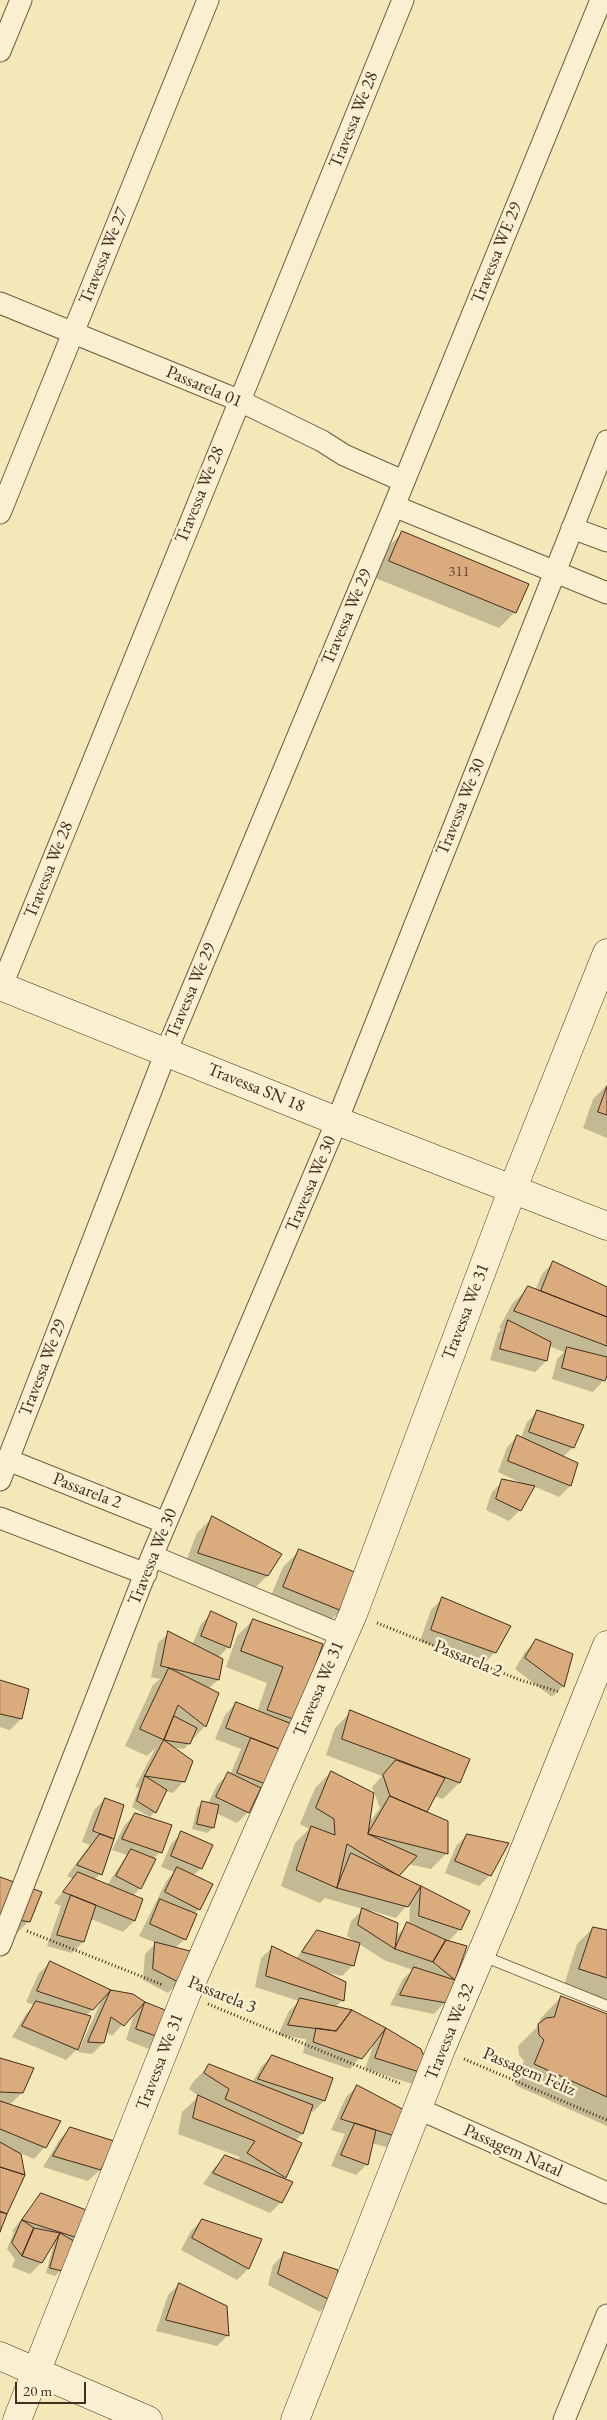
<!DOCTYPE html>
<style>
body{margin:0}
#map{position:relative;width:607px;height:2420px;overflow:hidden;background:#f4e8b8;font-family:"EB Garamond",serif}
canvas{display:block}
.scale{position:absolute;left:15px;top:2382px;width:71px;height:22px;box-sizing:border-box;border:2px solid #432d1e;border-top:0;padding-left:6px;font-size:15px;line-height:18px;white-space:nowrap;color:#432d1e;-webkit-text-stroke:4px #f8f0d1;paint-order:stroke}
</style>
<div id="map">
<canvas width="607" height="2420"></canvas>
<div class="scale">20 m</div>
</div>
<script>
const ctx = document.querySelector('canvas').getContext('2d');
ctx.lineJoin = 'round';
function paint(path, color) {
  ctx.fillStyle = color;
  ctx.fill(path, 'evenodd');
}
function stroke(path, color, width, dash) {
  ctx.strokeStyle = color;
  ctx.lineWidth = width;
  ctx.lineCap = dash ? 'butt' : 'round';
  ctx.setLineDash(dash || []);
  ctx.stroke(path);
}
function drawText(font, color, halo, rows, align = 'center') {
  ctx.font = font + ' "EB Garamond",serif';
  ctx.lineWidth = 5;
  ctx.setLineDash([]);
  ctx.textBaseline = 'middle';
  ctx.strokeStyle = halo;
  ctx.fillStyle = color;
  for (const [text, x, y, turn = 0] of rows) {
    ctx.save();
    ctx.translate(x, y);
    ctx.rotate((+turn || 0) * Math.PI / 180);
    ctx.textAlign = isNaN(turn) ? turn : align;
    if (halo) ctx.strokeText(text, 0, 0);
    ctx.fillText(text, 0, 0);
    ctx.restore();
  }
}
paint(new Path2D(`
 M402,533L515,612L499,628L373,577L386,549Z
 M607,1085V1138L583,1128L593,1099Z
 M553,1263L607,1289V1372L604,1380L593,1392L552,1379L557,1359L564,1352L549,1346L546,1361L535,1372L490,1360L498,1333L502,1329L499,1328L512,1304L528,1288L535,1291L542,1274Z
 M538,1411L573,1447L563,1457L576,1464L570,1486L559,1497L533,1486L520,1510L509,1521L486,1510L492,1492L503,1481L528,1486L498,1472L507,1447L518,1436L521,1438L527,1422Z
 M213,1517L267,1576L251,1592L183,1569L197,1533Z
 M299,1551L341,1610L325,1626L268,1603L283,1567Z
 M442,1599L495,1652L484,1664L420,1641L431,1610Z
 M212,1613L235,1624L228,1647L218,1658L221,1660L218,1680L208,1689L218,1693L205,1726L184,1749L171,1747L184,1781L173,1793L165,1791L155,1812L150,1817L132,1807L139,1788L135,1787L156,1747L147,1756L125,1746L153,1685L160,1679L151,1677L158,1643L169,1633L192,1645L201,1624Z
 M253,1620L322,1645L267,1784L256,1796L248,1812L237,1823L216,1813L213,1828L207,1833L192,1829L197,1808L203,1802L208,1804L217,1785L228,1774L230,1775L241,1749L215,1739L225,1715L236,1703L257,1712L267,1683L226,1667L237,1636Z
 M536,1641L571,1654L562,1687L552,1697L515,1669L525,1652Z
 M0,1681L21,1719L10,1730L0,1727Z
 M351,1712L468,1760L459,1783L443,1799L434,1796L426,1811L447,1853L431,1869L408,1864L397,1876L468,1912L460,1929L448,1942L466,1947L445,2002L434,2014L390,2005L403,1979L413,1970L384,1960L359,1944L353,1965L342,1976L325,1972L343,2000L335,2007L351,2011L420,2049L419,2086L365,2069L375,2040L350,2069L303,2053L306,2039L278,2035L289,2011L299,2001L255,1987L261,1958L272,1948L296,1959L307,1943L318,1931L357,1943L347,1936L351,1921L363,1909L325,1898L320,1903L281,1886L295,1843L309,1829L300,1824L315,1788L331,1772L369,1823L380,1808L372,1787L382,1776L326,1755L335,1728ZM410,1902L409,1924L396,1936L368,1912L369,1910L396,1918Z
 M105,1799L123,1806L100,1874L94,1880L107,1885L127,1855L112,1850L124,1826L135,1814L160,1852L153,1859L140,1888L133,1896L141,1899L134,1921L123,1932L91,1919L83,1942L72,1953L47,1946L61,1906L54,1903L73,1879L67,1876L90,1845L82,1842L94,1810Z
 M182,1833L201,1868L193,1876L199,1909L194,1914L185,1939L175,1948L179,1982L168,1993L143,1980L145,1954L156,1943L139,1936L167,1880L174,1872L161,1867L171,1844Z
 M467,1835L490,1875L479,1886L445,1873L456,1846Z
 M0,1878L28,1922L12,1938Z
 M593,1928L607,1931V2000L564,1985L577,1944Z
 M51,1962L111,1992L133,1995L144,2003L168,2013L160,2038L149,2049L126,2040L135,2011L112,2036L106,2032L103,2043L92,2054L78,2052L102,1999L86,2016L77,2049L66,2060L12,2037L26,2014L35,2005L26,2002L39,1973Z
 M561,1997L607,2015V2126L515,2085L524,2061L519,2055L518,2046L538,2026L541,2018Z
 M272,2056L324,2101L313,2112L310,2111L302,2134L295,2141L283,2179L281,2202L270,2213L203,2184L214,2168L225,2157L237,2161L240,2157L178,2134L182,2112L199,2096L189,2089L193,2082L209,2066L252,2083L261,2067Z
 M0,2060L22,2093L9,2105L45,2147L34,2159L20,2153L24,2175L0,2228Z
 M357,2086L397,2136L386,2147L372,2143L367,2164L356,2175L331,2166L345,2134L331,2130L346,2097Z
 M71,2128L100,2170L88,2181L43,2167L60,2139Z
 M42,2195L87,2212L61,2270L55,2276L46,2273L54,2242L41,2263L30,2274L12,2267L15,2259L7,2249L14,2232L12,2231Z
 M202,2220L260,2240L248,2269L237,2280L181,2250L191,2231Z
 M284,2254L331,2301L320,2312L268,2285L273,2265Z
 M179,2284L228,2335L217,2346L156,2331L168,2295Z`), '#0003');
const building = new Path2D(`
 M402,531L529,584L516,613L389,561Z
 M607,1086V1115L598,1112Z
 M553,1261L607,1287V1317L541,1291Z
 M528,1286L607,1317V1346L514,1311Z
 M508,1320L551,1342L547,1361L500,1349Z
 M567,1347L607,1357V1376L605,1381L562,1368Z
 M537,1410L584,1425L574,1448L529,1432Z
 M517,1435L578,1463L571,1486L508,1461Z
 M502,1479L535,1486L521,1511L496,1499Z
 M212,1516L282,1554L268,1576L198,1553Z
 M299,1549L357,1573L342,1611L283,1587Z
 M442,1597L511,1626L496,1653L431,1630Z
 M211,1611L237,1623L230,1648L201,1636Z
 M253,1619L323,1644L296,1720L267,1710L283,1667L241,1651Z
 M168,1631L223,1659L219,1680L161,1666Z
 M536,1639L573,1654L564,1687L525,1658Z
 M169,1668L219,1693L206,1727L178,1705L164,1740L140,1729Z
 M0,1680L29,1689L22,1719L0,1714Z
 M236,1702L292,1724L282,1750L226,1728Z
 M350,1710L470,1759L460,1783L342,1739Z
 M174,1716L197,1728L190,1744L164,1740Z
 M251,1738L282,1750L268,1785L237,1773Z
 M164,1740L193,1761L185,1782L145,1776Z
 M396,1760L445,1778L427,1812L390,1796L383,1775Z
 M331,1771L374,1793L368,1834L417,1856L399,1876L347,1844L337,1888L296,1870L311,1826L335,1835L334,1819L316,1808Z
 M228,1772L261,1788L249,1813L216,1797Z
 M145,1776L167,1790L156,1813L137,1801Z
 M390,1796L448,1821V1854L368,1834Z
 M105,1798L124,1805L114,1839L93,1831Z
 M202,1801L219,1805L214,1828L197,1824Z
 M135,1813L172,1825L162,1853L122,1839Z
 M181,1831L213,1845L202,1869L171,1856Z
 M100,1834L114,1839L102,1875L77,1865Z
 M467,1834L509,1843L491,1876L455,1861Z
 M131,1849L156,1859L141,1889L116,1876Z
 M351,1853L421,1886L408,1907L337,1888Z
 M177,1867L213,1884L200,1910L165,1892Z
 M78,1872L143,1899L135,1921L63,1892Z
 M0,1877L42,1892L30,1922L0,1917Z
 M421,1886L470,1911L461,1930L419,1916Z
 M71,1895L96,1905L84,1942L57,1935Z
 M160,1899L197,1914L186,1940L150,1924Z
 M362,1908L398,1923L395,1949L358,1925Z
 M407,1922L446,1940L433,1962L395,1949Z
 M593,1927L607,1930V1978L579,1969Z
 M317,1930L360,1943L354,1966L302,1952Z
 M446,1940L467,1946L455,1980L433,1962Z
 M155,1942L190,1951L180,1983L153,1969Z
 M272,1946L346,1982L344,2001L266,1976Z
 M50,1961L111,1990L93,2010L37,1991Z
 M414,1967L455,1980L447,2003L400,1995Z
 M111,1990L133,1994L145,2002L124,2026L111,2017L104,2043L88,2042Z
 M561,1996L607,2014V2097L534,2064L544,2040L539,2035L538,2024L546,2018L554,2017Z
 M300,1998L352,2010L336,2031L288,2025Z
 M36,2001L91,2016L78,2050L22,2026Z
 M145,2002L170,2012L162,2038L136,2029Z
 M352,2010L386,2028L362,2059L313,2042L316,2028L336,2031Z
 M386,2028L421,2049L432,2076L375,2058Z
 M272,2055L333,2078L325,2101L258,2079Z
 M0,2058L34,2068L23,2093L0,2092Z
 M209,2064L313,2105L303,2134L225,2099L229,2089L204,2073Z
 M357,2085L410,2113L398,2137L341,2119Z
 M198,2095L302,2143L286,2178L247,2153L255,2141L193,2118Z
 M0,2101L61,2121L46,2148L0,2129Z
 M355,2123L376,2130L368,2165L341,2155Z
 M70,2127L114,2141L101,2170L53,2156Z
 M0,2142L21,2154L25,2175L0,2167Z
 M225,2155L293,2182L282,2203L213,2173Z
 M0,2167L25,2175L7,2214L0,2211Z
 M41,2193L89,2211L84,2240L22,2220Z
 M0,2212L7,2214L0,2232Z
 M202,2219L262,2239L249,2269L192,2238Z
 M22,2220L34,2228L22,2256L12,2243Z
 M34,2228L60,2233L42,2263L22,2256Z
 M60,2233L79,2244L62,2271L50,2268Z
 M284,2252L338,2270L332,2301L278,2274Z
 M179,2283L227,2306L229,2336L166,2320Z`);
paint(building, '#daab7c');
stroke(building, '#432d1e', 1);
const lane = new Path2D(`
 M483,1956L607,2006`);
const street = new Path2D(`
 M0,51L21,0
 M0,303L238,400L322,441L344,455L403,481
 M394,506L607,593
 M0,513L208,0
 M572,528L607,541
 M0,990L403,0
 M8,1460L166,1523
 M0,1480L166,1052L394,506L601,0
 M0,1518L146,1574
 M152,1556L342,1635
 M0,1945L152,1556L337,1121L607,441
 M419,2109L607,2193
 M564,2420L607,2315`);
const secondary = new Path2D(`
 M0,986L337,1121L607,1226
 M0,2356L148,2420
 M17,2420L186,1995L353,1614L513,1188L607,953
 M295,2420L441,2049L505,1898L607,1645`);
stroke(lane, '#6f5c44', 12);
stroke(street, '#6f5c44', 23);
stroke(secondary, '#432d1e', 29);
stroke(new Path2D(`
 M377,1623L520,1680L560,1692
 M27,1931L163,1985
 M208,2004L401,2084
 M464,2059L607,2120`), '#432d1e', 3, [1, 2.5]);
stroke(lane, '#f8f0d1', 10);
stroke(street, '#f8f0d1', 21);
stroke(secondary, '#f8f0d1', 28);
drawText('15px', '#694c36', null, [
 ["311",459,572]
]);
drawText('18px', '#432d1e', '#f8f0d1', [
 ["Travessa We 28",354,120,-68],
 ["Travessa WE 29",497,253,-68],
 ["Travessa We 27",104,256,-68],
 ["Passarela 01",204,387,23],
 ["Travessa We 28",200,495,-68],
 ["Travessa We 29",347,617,-67],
 ["Travessa We 30",461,807,-68],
 ["Travessa We 28",49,870,-68],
 ["Travessa We 29",191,991,-67],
 ["Travessa SN 18",256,1088,22],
 ["Travessa We 30",311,1184,-67],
 ["Travessa We 31",466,1312,-69],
 ["Travessa We 29",43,1368,-69],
 ["Passarela 2",87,1491,21],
 ["Travessa We 30",153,1557,-68],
 ["Passarela 2",468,1659,22],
 ["Travessa We 31",319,1689,-67],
 ["Passarela 3",222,1995,22],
 ["Travessa We 32",450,2032,-68],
 ["Travessa We 31",160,2062,-69],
 ["Passagem Feliz",529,2072,23],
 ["Passagem Natal",513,2151,24]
]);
</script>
